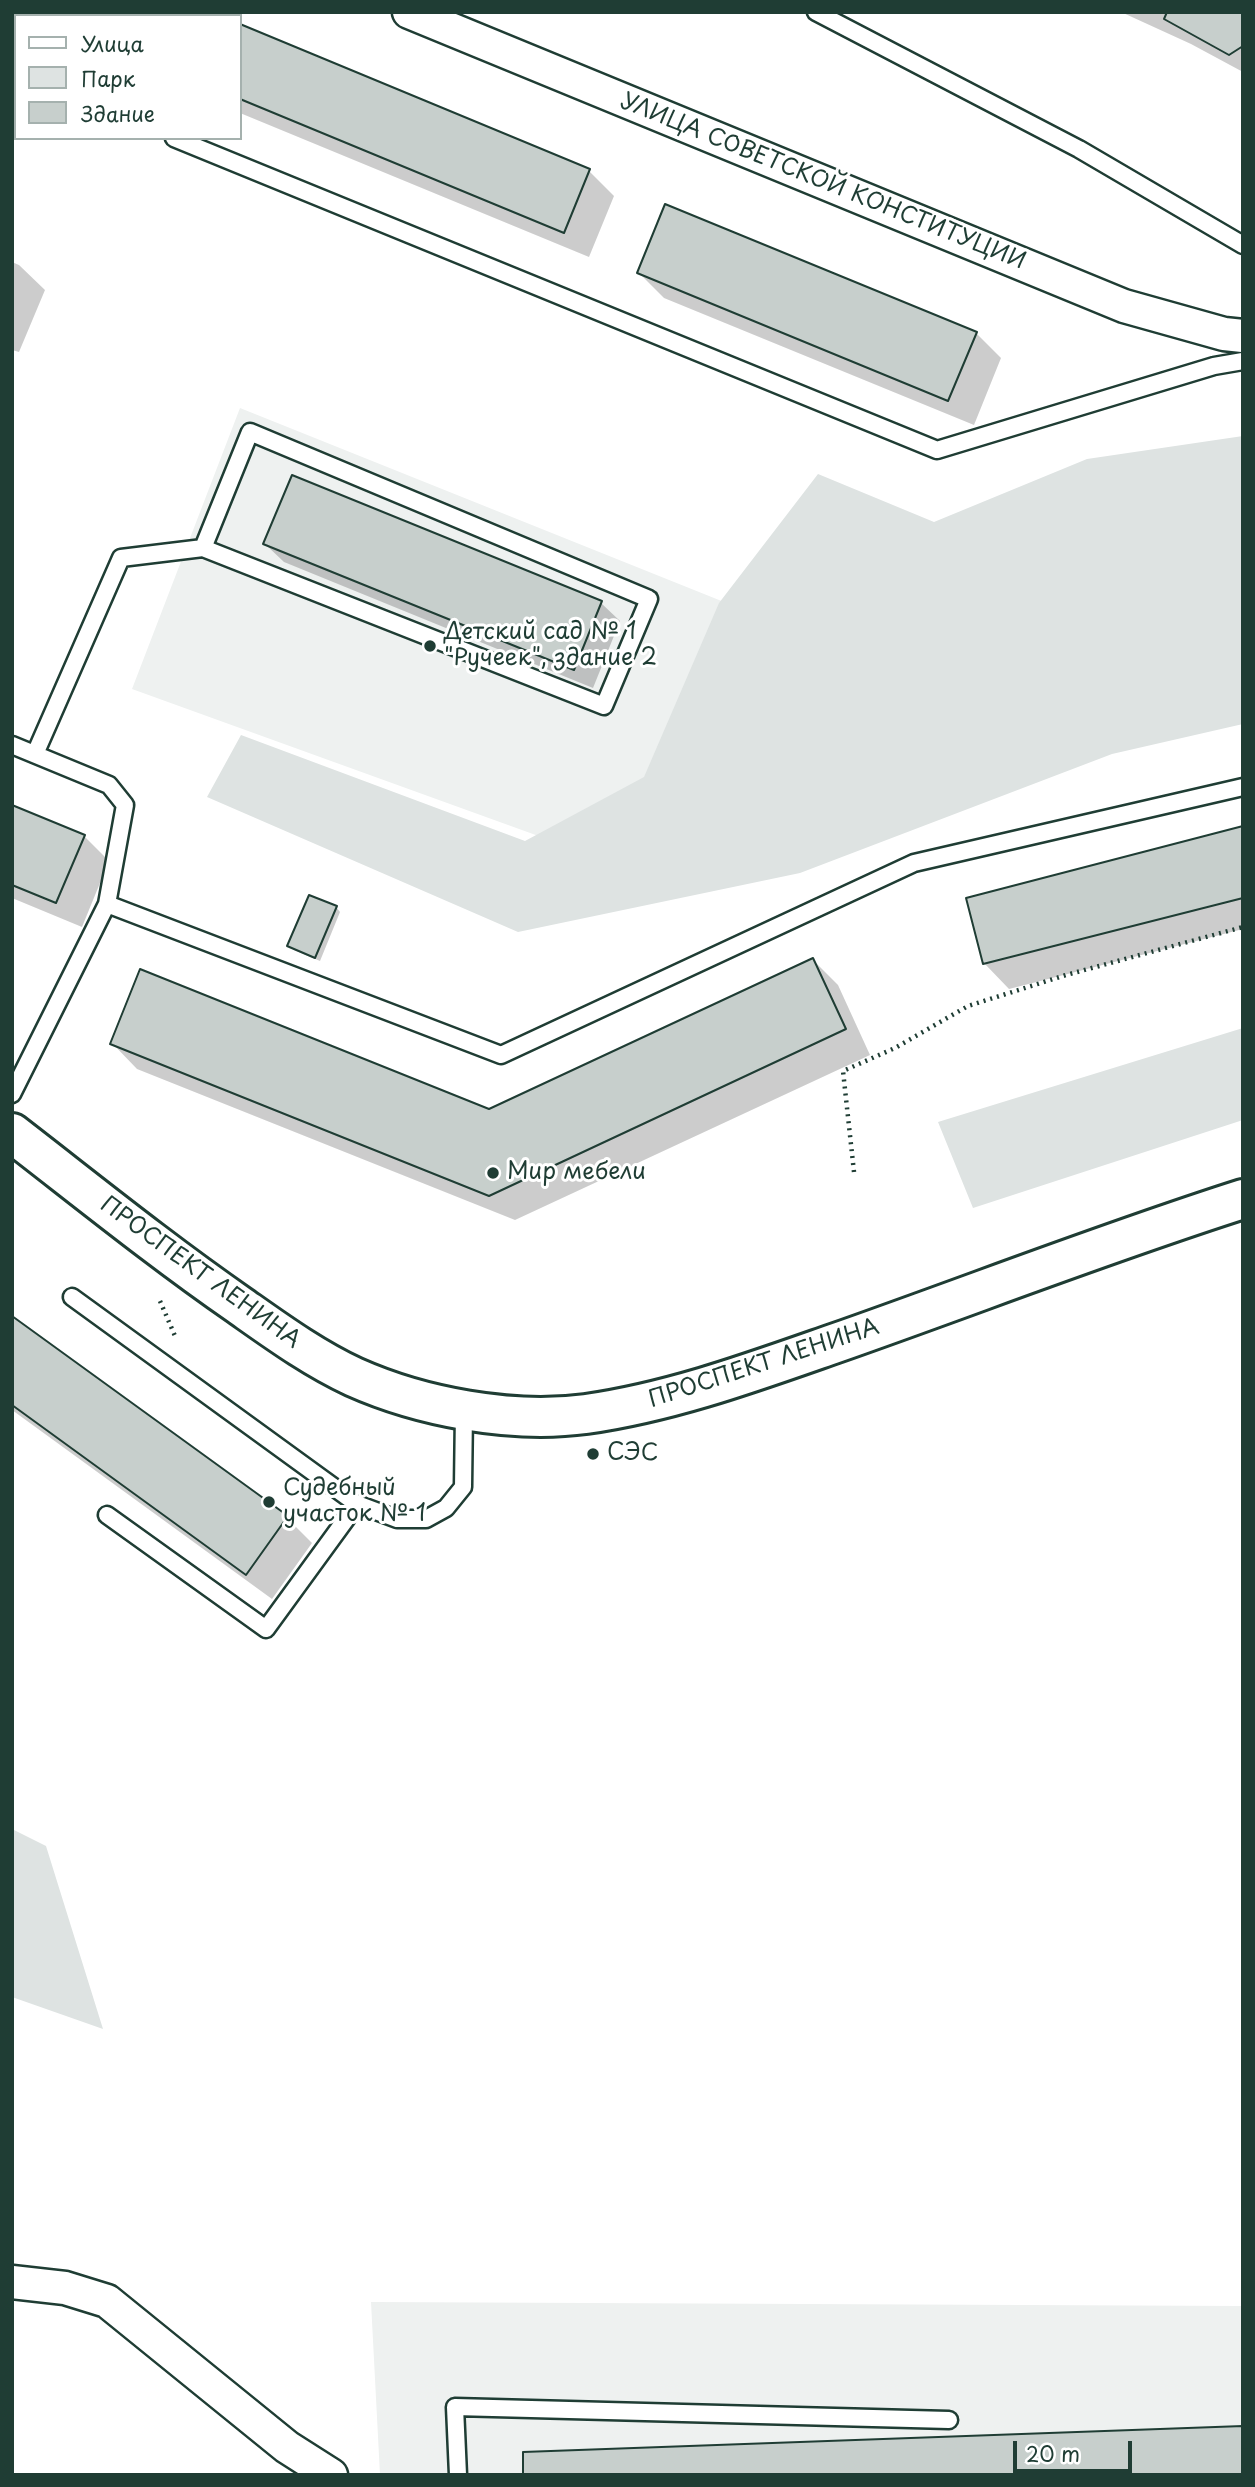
<!DOCTYPE html>
<meta charset="utf-8">
<style>
body{margin:0}
#map{position:relative;width:1255px;height:2487px;overflow:hidden;background:#fff;font-family:"Playpen Sans",sans-serif}
canvas{display:block}
.frame{position:absolute;inset:0;border:14px solid #1f3d34;pointer-events:none}
.legend{position:absolute;left:14px;top:14px;width:228px;height:126px;box-sizing:border-box;background:#fff;border:2px solid #a5b1ae;margin:0;padding:9px 12px;list-style:none;font-size:21px;color:#1f3d34}
.legend li{display:flex;align-items:center;gap:14px;height:35px}
.legend b{width:35px;border:2px solid #a5b1ae}
.scale{position:absolute;left:1013px;top:2441px;width:119px;height:32px;box-sizing:border-box;border:4px solid #1f3d34;border-top:0;padding-left:9px;font-size:21px;line-height:24px;white-space:nowrap;color:#1f3d34;-webkit-text-stroke:5px #fff;paint-order:stroke}
</style>
<div id="map">
<canvas width="1255" height="2487"></canvas>
<div class="frame"></div>
<ul class="legend">
<li><b style="height:9px;background:#fff"></b>Улица</li>
<li><b style="height:19px;background:#dee3e2"></b>Парк</li>
<li><b style="height:19px;background:#c7cfcc"></b>Здание</li>
</ul>
<div class="scale">20 m</div>
</div>
<script>
const ctx = document.querySelector('canvas').getContext('2d');
ctx.lineJoin = 'round';
function paint(path, color) {
  ctx.fillStyle = color;
  ctx.fill(path, 'evenodd');
}
function stroke(path, color, width, dash) {
  ctx.strokeStyle = color;
  ctx.lineWidth = width;
  ctx.lineCap = dash ? 'butt' : 'round';
  ctx.setLineDash(dash || []);
  ctx.stroke(path);
}
function drawText(font, color, halo, rows, align = 'center') {
  ctx.font = font + ' "Playpen Sans",sans-serif';
  ctx.lineWidth = 6;
  ctx.setLineDash([]);
  ctx.textBaseline = 'middle';
  ctx.strokeStyle = halo;
  ctx.fillStyle = color;
  for (const [text, x, y, turn = 0] of rows) {
    ctx.save();
    ctx.translate(x, y);
    ctx.rotate((+turn || 0) * Math.PI / 180);
    ctx.textAlign = isNaN(turn) ? turn : align;
    if (halo) ctx.strokeText(text, 0, 0);
    ctx.fillText(text, 0, 0);
    ctx.restore();
  }
}
paint(new Path2D(`
 M240,408L729,604L640,813L544,838L132,689Z
 M371,2302L1243,2306V2475H380Z`), '#eef1f0');
paint(new Path2D(`
 M1243,436V724L1112,754L800,873L518,932L207,797L241,735L525,841L644,777L719,603L818,474L934,522L1087,459Z
 M1243,1028V1120L973,1208L938,1122Z
 M12,1829L46,1846L103,2029L12,1997Z`), '#dee3e2');
paint(new Path2D(`
 M1121,12H1243V72L1191,44Z
 M240,26L589,171L614,196L589,257L240,113Z
 M12,262L19,265L45,290L19,352L12,350Z
 M639,273L976,333L1001,358L974,425L664,298Z
 M265,544L601,603L620,621L593,688L284,562Z
 M12,807L84,836L109,861L82,927L12,898Z
 M1243,828V929L1009,989L984,963Z
 M336,907L340,912L320,961L294,950L289,945Z
 M813,960L838,985L870,1055L515,1220L137,1069L112,1043L489,1111Z
 M12,1318L287,1518L312,1543L272,1599L12,1410Z`), '#0003');
const building = new Path2D(`
 M64,12H211L219,16H63Z
 M1167,12H1243V46L1229,55L1164,19Z
 M240,24L590,169L564,233L240,99Z
 M665,204L977,332L948,401L637,273Z
 M292,475L602,601L574,670L263,544Z
 M12,805L85,835L56,903L12,885Z
 M1243,826V898L983,964L966,898Z
 M309,895L337,906L315,958L287,946Z
 M813,958L846,1029L489,1196L110,1044L140,969L489,1109Z
 M12,1316L288,1516L246,1575L12,1405Z
 M1243,2426V2475H523V2452Z`);
paint(building, '#c7cfcc');
stroke(building, '#1f3d34', 2);
const lane = new Path2D(`
 M816,12L1079,149L1243,245
 M12,72L16,74
 M174,138L937,450L1214,366L1243,361
 M12,745L109,785L125,805L107,904
 M35,754L121,558L203,548L604,706L649,599L250,432L203,548
 M12,1094L107,904L501,1055L914,863L1243,787
 M72,1297L357,1504
 M107,1515L266,1629L357,1504L397,1519H426L446,1508L463,1487L464,1411
 M458,2475L455,2407L949,2420`);
const street = new Path2D(`
 M409,12L1124,306L1224,334L1243,336
 M12,2282L65,2288L107,2301L287,2447L331,2475`);
const secondary = new Path2D(`
 M12,1133C87,1191 161,1251 239,1305C276,1331 313,1358 354,1377C421,1407 512,1424 586,1414C671,1402 753,1372 833,1344C970,1296 1105,1243 1243,1199`);
stroke(lane, '#1f3d34', 21);
stroke(street, '#1f3d34', 37);
stroke(secondary, '#1f3d34', 44);
stroke(new Path2D(`
 M854,1172L843,1071L895,1048L968,1006L1066,975L1243,927
 M160,1301L175,1336`), '#1f3d34', 4.5, [2, 5]);
stroke(lane, '#fff', 16);
stroke(street, '#fff', 32);
stroke(secondary, '#fff', 38);
for (const [x, y, r, color] of [
 [430,646,7,"#1f3d34"],
 [493,1173,7,"#1f3d34"],
 [593,1454,7,"#1f3d34"],
 [269,1502,7,"#1f3d34"]
]) {
  const dot = new Path2D();
  dot.arc(x, y, r, 0, 2 * Math.PI);
  ctx.fillStyle = color;
  ctx.fill(dot);
  stroke(dot, '#fff', 2.5);
}
drawText('23px', '#1f3d34', '#fff', [
 ["УЛИЦА СОВЕТСКОЙ КОНСТИТУЦИИ",823,182,22],
 ["ПРОСПЕКТ ЛЕНИНА",200,1273,36],
 ["ПРОСПЕКТ ЛЕНИНА",764,1364,-18]
]);
drawText('23px', '#1f3d34', '#fff', [
 ["Детский сад № 1",444,633],
 ["\"Ручеек\", здание 2",444,659],
 ["Мир мебели",507,1173],
 ["СЭС",607,1454],
 ["Судебный",283,1489],
 ["участок № 1",283,1515]
], 'left');
</script>
